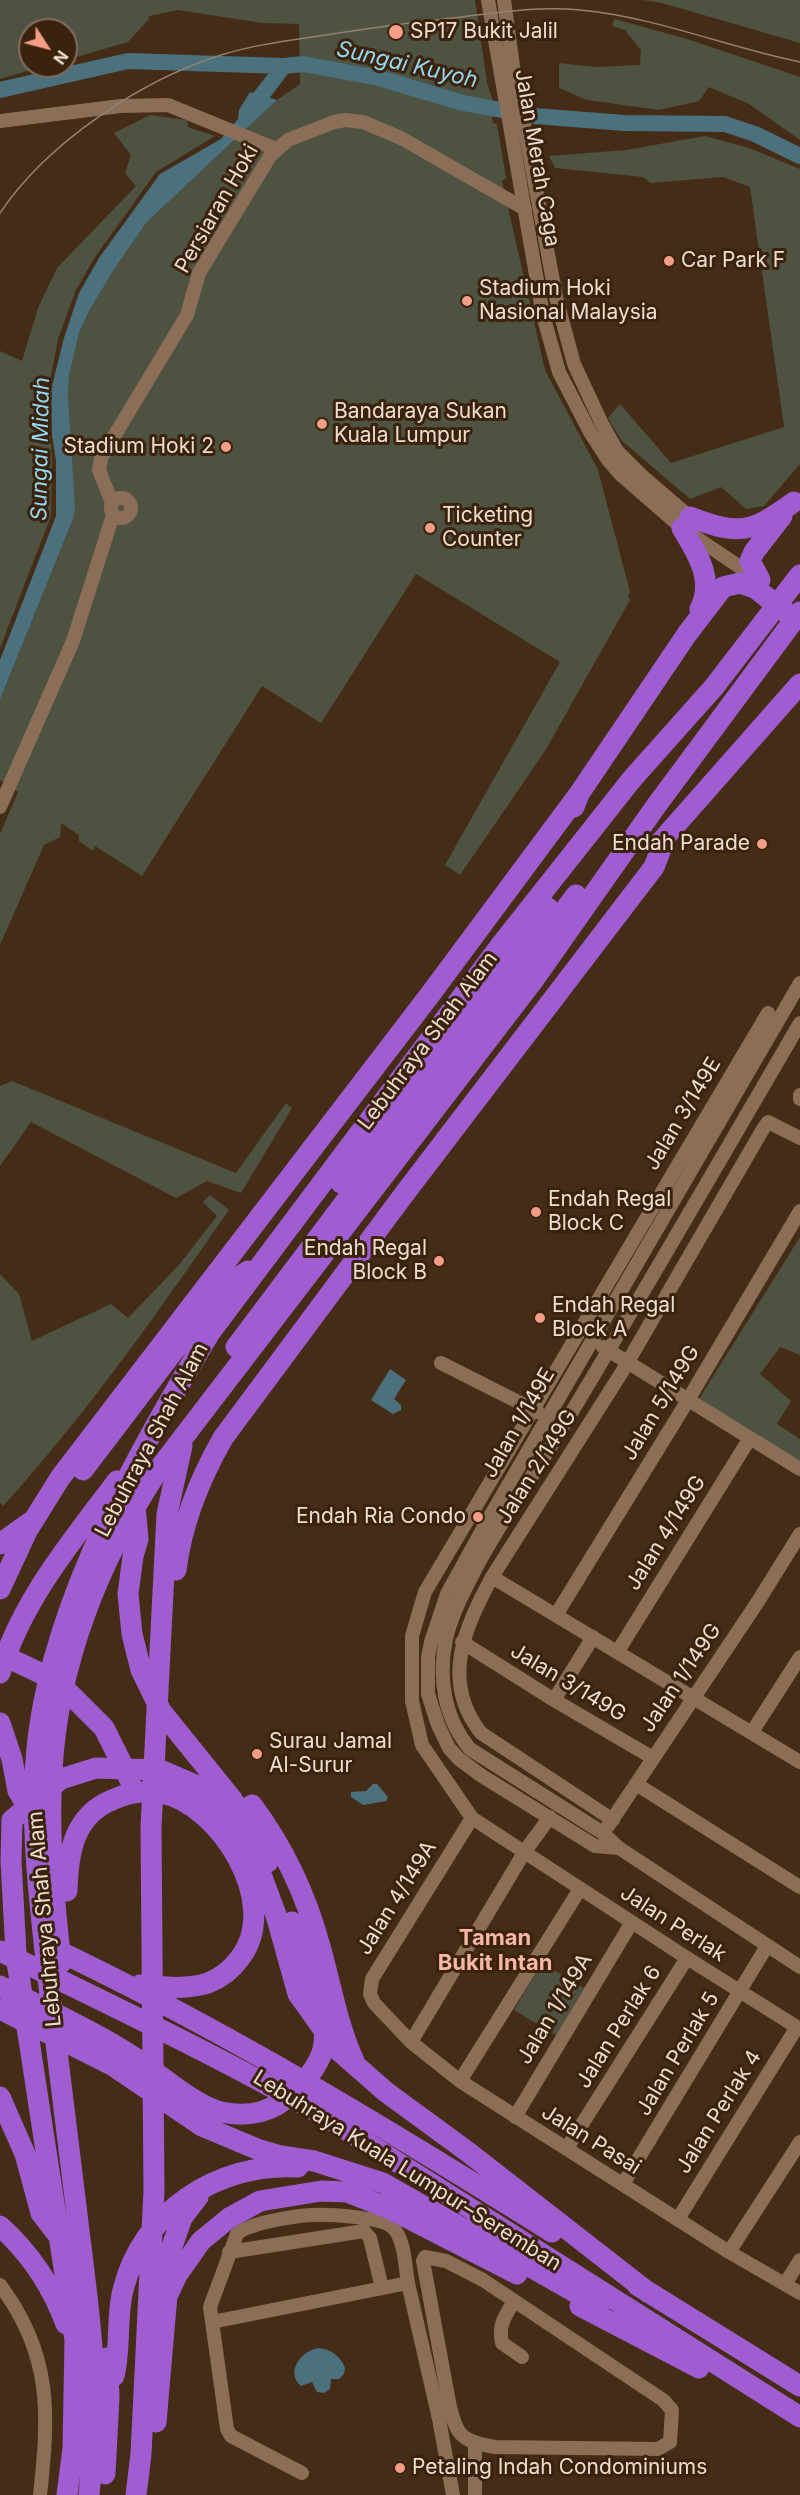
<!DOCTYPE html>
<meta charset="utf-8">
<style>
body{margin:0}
#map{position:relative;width:800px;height:2495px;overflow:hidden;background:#452c17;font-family:Inter,sans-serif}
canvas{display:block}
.north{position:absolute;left:18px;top:18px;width:60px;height:60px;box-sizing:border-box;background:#3a220d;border:2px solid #826d5b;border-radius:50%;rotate:126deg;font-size:16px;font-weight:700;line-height:24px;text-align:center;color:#edddd1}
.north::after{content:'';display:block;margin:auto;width:21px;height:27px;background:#f49e87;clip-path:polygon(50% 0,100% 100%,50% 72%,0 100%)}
</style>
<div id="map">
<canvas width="800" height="2495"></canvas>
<div class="north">N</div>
</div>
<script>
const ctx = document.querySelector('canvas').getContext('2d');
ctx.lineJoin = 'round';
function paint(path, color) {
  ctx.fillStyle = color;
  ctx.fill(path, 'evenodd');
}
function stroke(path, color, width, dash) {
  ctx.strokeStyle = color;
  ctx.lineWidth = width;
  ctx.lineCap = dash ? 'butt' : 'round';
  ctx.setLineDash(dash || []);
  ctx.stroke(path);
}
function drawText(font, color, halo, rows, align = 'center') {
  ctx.font = font + ' Inter,sans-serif';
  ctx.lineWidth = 6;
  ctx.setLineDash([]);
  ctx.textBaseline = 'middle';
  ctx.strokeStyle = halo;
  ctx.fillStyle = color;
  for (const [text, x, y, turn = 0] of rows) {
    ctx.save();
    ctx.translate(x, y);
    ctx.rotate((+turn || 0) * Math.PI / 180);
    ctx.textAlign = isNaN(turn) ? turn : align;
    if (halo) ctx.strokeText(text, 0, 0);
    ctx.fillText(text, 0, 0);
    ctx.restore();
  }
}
paint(new Path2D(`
 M0,0H475L487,83L494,104L490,103L493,123L497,124L506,178L502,181L545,370L598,470L630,592L628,595L630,600L545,751L460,875L445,865L560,662L416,574L321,723L262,686L142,876L95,846L93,851L79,841V835L61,823L60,837L44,845L0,945V834L18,792L0,780V700L73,519L68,396L69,376L79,333L89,311L115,268L147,222L277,100L300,84L299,24L263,23L178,10L149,16V19L128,42L66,60V30H30V66H44L0,79Z
 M643,0H800V43L662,3Z
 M614,19L684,38L800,77V140L749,104L709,87L699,101L659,110L587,100L559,88V63L596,67L640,65L641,50L625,30L612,26Z
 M150,115L187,120L188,127L215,136L156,172L95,257L76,290L58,339L48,391L52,461L51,516L0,648V351L22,361L38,308L57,268L136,186L125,173L131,155L114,133Z
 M705,136L749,148L800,169V464L764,506L746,509L721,487L690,499L621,440L608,418L620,404L671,463L784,427L750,187L723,177L651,183L643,177L555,168L549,156L626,150Z
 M12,1081L236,1173L286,1103L292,1108L241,1193L207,1181L176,1198L31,1122L0,1166V1086Z
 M210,1195L229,1210C158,1312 87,1414 3,1506L0,1502V1274L19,1294L32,1341L111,1304L128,1318L178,1266L217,1216L203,1202Z
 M800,1237V1355L780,1347L760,1374L791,1401L777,1424L800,1439V1462L699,1399Z
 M542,1963L584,1988L556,2035L514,2010Z`), '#4e5240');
paint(new Path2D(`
 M250,92L277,100L147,222L115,268L89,311L79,333L69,376L68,396L75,508L73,519L0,700V660L56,516V461L52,435L51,390L64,338L79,293L99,258L160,174L221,139L238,119L239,110Z
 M390,1369L406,1380L394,1399L401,1405V1410L393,1414L371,1400Z
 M373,1784H377L388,1797L386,1801L363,1805L351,1797V1792L366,1791Z
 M318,2348C330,2349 341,2356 345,2368L344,2374L339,2379H331L330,2389L324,2393L317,2392L312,2382L301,2386C285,2372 301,2351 318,2348Z`), '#4b707e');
stroke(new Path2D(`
 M0,90L128,61L284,66L303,64L379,78L463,103L535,116L624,123L725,124L755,134L800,156
 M248,113L284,66`), '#4b707e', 16);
stroke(new Path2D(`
 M488,0L543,315L559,372L590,432L608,460L620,474L682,528L756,578
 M504,0L513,66L556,297L574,364L602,424L617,451L641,475L690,517
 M0,121L121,106L168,105L276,149
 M111 508a10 10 0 1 1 20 0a10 10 0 1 1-20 0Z
 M112,503L99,470L101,458L187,315L199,273L270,156L288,140L334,122L345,120L363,122L401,138L525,209
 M0,807L73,641L113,515
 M768,1013L425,1592L412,1636V1701L422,1745L472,1818L687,1958L800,2029
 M800,1023C722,1157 644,1292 564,1425C536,1472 504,1516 478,1564C466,1588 452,1612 446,1639C438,1678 444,1718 470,1749L603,1833L619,1848L800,1967
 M800,1095V1099
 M603,1347L800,1469
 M441,1363L538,1412
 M492,1577L800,1762
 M556,1615L682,1410L800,1211
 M462,1642L554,1700L653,1758
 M618,1651L750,1438
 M554,1700L593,1637
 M752,1732L800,1657
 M636,1784L800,1887
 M472,1818L372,1979L370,1994L374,2003L411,2042L460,2081L729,2252L800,2293
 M613,1820L481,1733C440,1681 465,1627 492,1577L622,1372L763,1129L768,1122L800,1138
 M608,1826L757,1603L800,1534
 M619,1848L595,1846L482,1776L459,1759L449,1748L438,1725L428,1694V1657L431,1642L447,1594L485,1525L800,983
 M411,2042L525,1851L550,1817
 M460,2081L580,1889
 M515,2117L632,1922
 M567,2148L687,1958
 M623,2184L767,1946
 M678,2219L797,2027
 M229,2252L364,2231L370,2238L382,2288
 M729,2252L800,2142
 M425,2257L446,2261L483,2280L663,2400L672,2410L670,2442L658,2449L495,2447C460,2441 456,2435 449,2402L423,2261Z
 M785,2284L800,2260
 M0,2285C52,2354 49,2414 40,2495
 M514,2301C505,2317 498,2324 502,2343L522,2357
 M212,2322L408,2283L439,2419L453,2495
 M475,2444V2495
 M302,2473L231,2436L227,2429L210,2307L237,2234C249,2223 294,2216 311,2215C327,2214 382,2217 392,2227C405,2238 405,2267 408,2283`), '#8b6e58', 14);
stroke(new Path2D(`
 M690,517C740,536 751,533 794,502
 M682,528C697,553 715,580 700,609
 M760,580L750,561L754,552L782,516
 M574,807L579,794L687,634L723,587L740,583L755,588L787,613
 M658,845L800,684
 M341,1183L548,908
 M236,1347L576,895
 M83,1470L221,1289L248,1271
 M135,1506L138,1539L133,1556L128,1594L132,1634L141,1670L161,1711L232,1799L254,1832L268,1862
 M0,1544L29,1523
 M176,1570C182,1522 199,1480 223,1438L405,1193L654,867L666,836
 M0,1589L27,1531L60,1478L429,996L579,794
 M0,1654L57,1681L104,1728L130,1780
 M0,1673C22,1600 72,1541 117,1481
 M0,1723L12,1759L18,1791L34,1818
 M252,1805C285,1849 307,1897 321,1950C331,1986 338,2026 354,2061
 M67,1891C68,1854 73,1816 112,1800C127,1793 144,1790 161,1793C220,1804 282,1904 240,1958C232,1969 221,1978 208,1983C186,1990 163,1987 140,1985
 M50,1947C225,2030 389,2130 552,2232
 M15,1949L75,2340L73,2448L67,2495
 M0,1951C111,2005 222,2058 329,2119L800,2417
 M16,1953L11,1861L12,1820L61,1779L96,1768L160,1770L195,1785L232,1825L259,1869L276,1915L298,1994L338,2050L386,2092L468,2152L649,2293
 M61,1963C54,1900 48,1835 52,1772C57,1664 100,1558 159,1469L535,978L656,806L800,612
 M0,1986C43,2008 88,2028 129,2054C155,2070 194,2106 221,2112C251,2118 274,2112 296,2090C307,2079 319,2065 323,2049C331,2017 303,1953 292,1922
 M0,2009L112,2065L202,2126L257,2149L281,2156L314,2161L383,2183L599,2306
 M0,2097L25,2154L41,2213L58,2235
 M0,2226C30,2253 52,2286 66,2324
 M637,2285L800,2386
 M580,2306L699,2368
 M152,2328L177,2275L201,2241L229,2218L260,2201L321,2191L347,2192L388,2208L517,2274
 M114,2376C121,2348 116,2318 123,2290C142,2212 218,2162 298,2167
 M156,2422L171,2249L182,2218L198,2197
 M105,2474L109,2397L107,2358
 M89,2495C93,2451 96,2406 93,2362C90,2310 82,2258 76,2206C67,2130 57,2054 48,1978C39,1897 28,1813 39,1731C58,1592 138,1453 209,1334L500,946L632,779L714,687L800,575
 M136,2495L141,2454L154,2190L151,1827L167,1514L182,1446`), '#9f5dd1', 21);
stroke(new Path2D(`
 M0,213C47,143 141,80 221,55C253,45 286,41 319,36C358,30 397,24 436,20C483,15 533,5 580,10C656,17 726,47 800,62`), '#958170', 1.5);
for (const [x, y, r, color] of [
 [396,32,8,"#f49e87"],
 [669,261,6,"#f49e87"],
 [467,301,6,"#f49e87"],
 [322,424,6,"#f49e87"],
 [226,447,6,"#f49e87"],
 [430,528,6,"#f49e87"],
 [762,844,6,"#f49e87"],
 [536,1212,6,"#f49e87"],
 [439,1261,6,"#f49e87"],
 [540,1318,6,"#f49e87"],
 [478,1517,6,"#f49e87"],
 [257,1754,6,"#f49e87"],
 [400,2468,6,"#f49e87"]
]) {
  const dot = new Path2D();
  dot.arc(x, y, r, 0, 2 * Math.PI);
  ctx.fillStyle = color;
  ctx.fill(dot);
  stroke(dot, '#3a220d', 2);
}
drawText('21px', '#edddd1', '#3a220d', [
 ["SP17 Bukit Jalil",410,32],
 ["Car Park F",681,261],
 ["Stadium Hoki",479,289],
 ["Nasional Malaysia",479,313],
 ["Bandaraya Sukan",334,412],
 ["Kuala Lumpur",334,436],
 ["Stadium Hoki 2",214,447,"right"],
 ["Ticketing",442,516],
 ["Counter",442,540],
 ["Endah Parade",750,844,"right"],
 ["Endah Regal",548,1200],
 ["Block C",548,1224],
 ["Endah Regal",427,1249,"right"],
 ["Block B",427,1273,"right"],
 ["Endah Regal",552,1306],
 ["Block A",552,1330],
 ["Endah Ria Condo",466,1517,"right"],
 ["Surau Jamal",269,1742],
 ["Al-Surur",269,1766],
 ["Petaling Indah Condominiums",412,2468]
], 'left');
drawText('21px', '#edddd1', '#3a220d', [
 ["Jalan Merah Caga",537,158,80],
 ["Persiaran Hoki",217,209,-60],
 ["Lebuhraya Shah Alam",428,1041,-53],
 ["Jalan 3/149E",683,1114,-59],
 ["Jalan 5/149G",661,1403,-59],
 ["Jalan 1/149E",519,1423,-60],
 ["Lebuhraya Shah Alam",152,1440,-62],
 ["Jalan 2/149G",537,1467,-58],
 ["Jalan 4/149G",666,1533,-58],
 ["Jalan 1/149G",681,1678,-56],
 ["Jalan 3/149G",568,1683,31],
 ["Jalan 4/149A",397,1898,-58],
 ["Lebuhraya Shah Alam",45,1919,-95],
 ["Jalan Perlak",673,1924,33],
 ["Jalan 1/149A",555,2009,-59],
 ["Jalan Perlak 6",619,2027,-58],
 ["Jalan Perlak 5",678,2054,-59],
 ["Jalan Perlak 4",719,2112,-58],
 ["Jalan Pasai",591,2140,32],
 ["Lebuhraya Kuala Lumpur–Seremban",407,2171,32]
]);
drawText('italic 22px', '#93d7f1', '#3a220d', [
 ["Sungai Kuyoh",407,65,13],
 ["Sungai Midah",41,449,-89]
]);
drawText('bold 22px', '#f9b8a7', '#3a220d', [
 ["Taman",495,1938],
 ["Bukit Intan",495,1963]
]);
</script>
